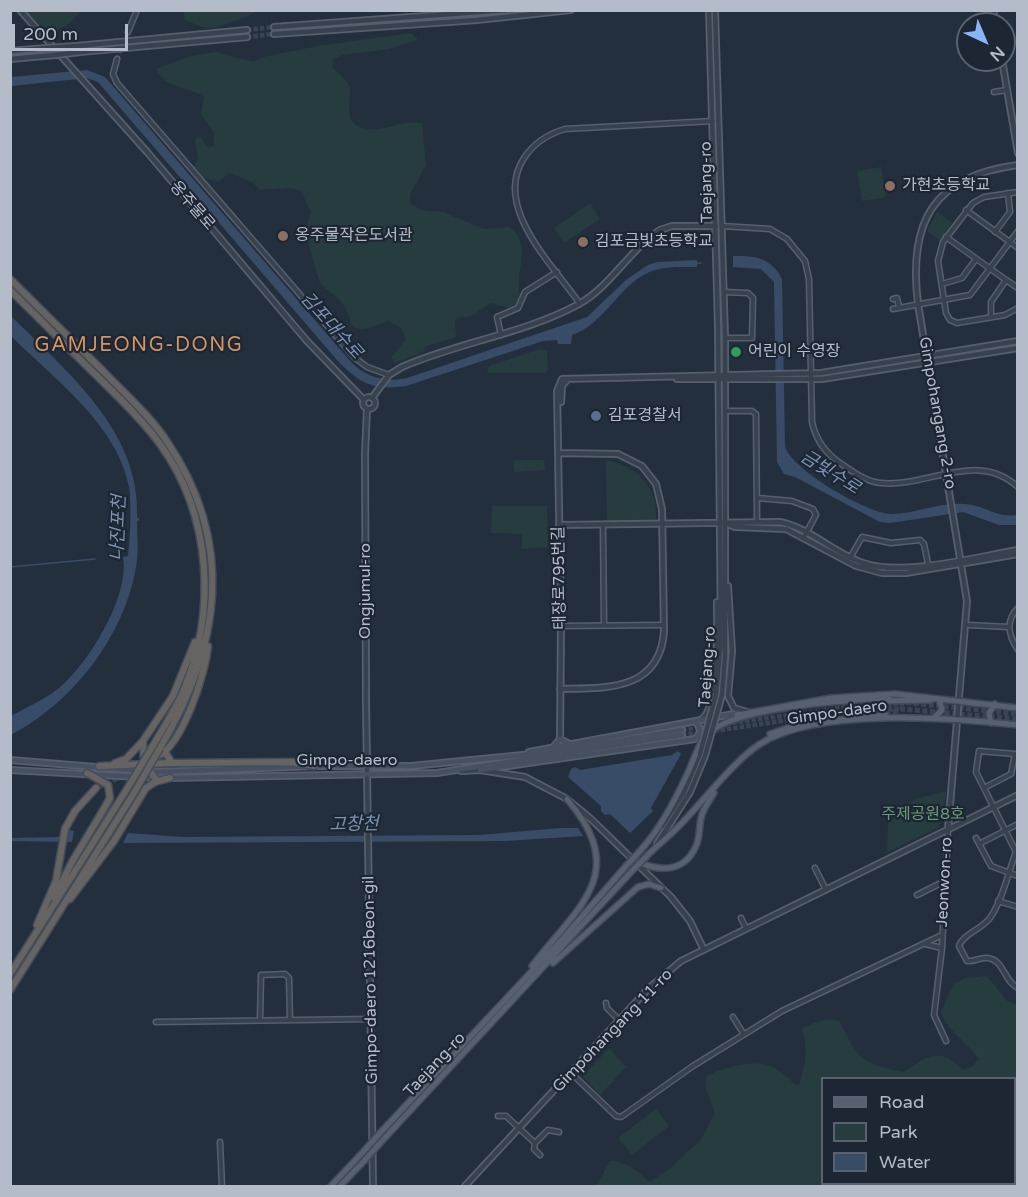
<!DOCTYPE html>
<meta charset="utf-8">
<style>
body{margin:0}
#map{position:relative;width:1028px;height:1197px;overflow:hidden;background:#242f3e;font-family:"Varela Round",sans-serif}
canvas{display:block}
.frame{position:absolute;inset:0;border:12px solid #b4bcc9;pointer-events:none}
.legend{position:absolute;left:821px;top:1077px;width:195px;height:108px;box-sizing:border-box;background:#1d2633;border:2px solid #59626f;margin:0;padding:8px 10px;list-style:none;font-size:18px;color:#b4bcc9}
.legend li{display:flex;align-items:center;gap:12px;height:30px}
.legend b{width:30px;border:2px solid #59626f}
.north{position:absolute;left:956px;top:12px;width:60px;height:60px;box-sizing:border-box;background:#1d2633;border:2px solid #59626f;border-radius:50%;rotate:136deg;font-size:16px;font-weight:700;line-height:24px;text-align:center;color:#b4bcc9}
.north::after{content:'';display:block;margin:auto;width:21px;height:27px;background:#8ab4f8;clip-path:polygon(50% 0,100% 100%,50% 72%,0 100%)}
.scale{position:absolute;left:12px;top:24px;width:116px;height:27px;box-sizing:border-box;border:3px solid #b4bcc9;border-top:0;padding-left:8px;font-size:18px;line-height:21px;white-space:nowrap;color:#b4bcc9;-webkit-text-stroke:4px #1d2633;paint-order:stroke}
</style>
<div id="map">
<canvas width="1028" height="1197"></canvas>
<div class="frame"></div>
<ul class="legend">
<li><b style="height:8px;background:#56606e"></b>Road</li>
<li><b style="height:16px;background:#263c3f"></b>Park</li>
<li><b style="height:16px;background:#394c67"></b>Water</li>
</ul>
<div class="north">N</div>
<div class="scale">200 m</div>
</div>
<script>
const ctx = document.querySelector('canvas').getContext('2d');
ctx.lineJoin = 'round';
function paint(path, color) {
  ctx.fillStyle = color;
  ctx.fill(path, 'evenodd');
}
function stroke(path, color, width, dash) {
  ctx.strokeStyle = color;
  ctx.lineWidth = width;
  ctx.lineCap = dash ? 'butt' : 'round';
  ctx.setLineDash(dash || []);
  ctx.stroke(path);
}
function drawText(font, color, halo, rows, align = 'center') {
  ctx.font = font + ' "Varela Round","Noto Sans KR",sans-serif';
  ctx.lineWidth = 4.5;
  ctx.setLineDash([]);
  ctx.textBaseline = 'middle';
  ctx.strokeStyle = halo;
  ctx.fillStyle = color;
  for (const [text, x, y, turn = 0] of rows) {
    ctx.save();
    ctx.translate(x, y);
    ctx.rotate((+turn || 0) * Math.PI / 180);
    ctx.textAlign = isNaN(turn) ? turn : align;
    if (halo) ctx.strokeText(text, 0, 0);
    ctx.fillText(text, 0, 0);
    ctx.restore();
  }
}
paint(new Path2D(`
 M25,11H80C62,38 44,32 25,11Z
 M183,11H256L249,16L214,28L202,27L185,20Z
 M411,33L418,40L389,49L342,55L333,60L332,67C359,90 347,87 350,118C366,143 395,119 422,123L426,165L410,195V203L421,210L443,212L484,229L509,227C529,240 520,262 519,282C519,290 520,298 515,305L508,308L491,303L471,316L457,318L455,321L456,337L424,347L425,351L395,363L391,358L406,339L401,328L389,321C379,323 370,330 360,329C349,328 351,319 347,311C342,298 328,292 320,283L305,232L311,212L301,191L292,188L260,190L252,182L230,173L218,182L202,177L194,167L198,158L195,139L201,137L207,148L214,145V133L201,114L204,97C189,86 165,89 156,69L191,56L215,52L254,62L263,57L318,46Z
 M881,167L886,197L862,201L857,171Z
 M590,203L600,219L564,243L554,228Z
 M937,212L952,223L940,240L927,231Z
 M540,349L547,351L548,370L545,373H487L489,366Z
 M514,460H544L545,470L514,472Z
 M606,460C638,466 659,488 656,521L607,522Z
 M492,506H547L548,547L522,549V534L491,533Z
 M947,791L939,827L887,852L888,823L915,799Z
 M987,976L1007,1001L1017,1005V1110L1015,1109L1014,1078H822V1184H924V1186H596L610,1161C625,1160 639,1172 649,1182L668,1170L701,1140L715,1113L705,1086L707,1076C722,1068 746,1062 763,1064C776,1066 787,1077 796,1085L799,1084C806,1065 808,1049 802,1029C811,1023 829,1017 839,1021C859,1059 861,1064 904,1072C926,1056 941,1046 963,1070L970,1068L979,1059C968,1042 947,1031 941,1012L954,983L966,978Z
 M609,1048L626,1067L600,1095L583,1076Z
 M656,1109L669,1126L632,1155L618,1138Z`), '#263c3f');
paint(new Path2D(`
 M87,70L105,77L351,362C365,377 387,383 407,378L587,317L626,280L648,265L657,262L697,260V267C683,267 669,266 655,270C621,280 606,324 572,335L571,344H558L557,340L543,341L406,386C373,391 359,383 337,360L98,82L87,78L11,86V77Z
 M733,256C755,256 771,257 782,279L785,446C790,469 868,514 891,514C915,514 940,502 964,504C985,505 995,518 1017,515V525H999L963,512L890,523L880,522L795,477L784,474L777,462L774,282L761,269L733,267Z
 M11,316C66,371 141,431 137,517L140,520L137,521C137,537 139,552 136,567C124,637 73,702 11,735V716C27,707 44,700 59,688C90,662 130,595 123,557L128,556C130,537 132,506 129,487C117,424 54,379 11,336Z
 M678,751L681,754L651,808L653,811L630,833L610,814L605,815L601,811V806L568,777L571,769L575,767L580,770L672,755Z
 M561,828H578L583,836L506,841L123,843L128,833L183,837L479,835Z
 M69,830L74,831L72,842L11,841L10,838L60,837Z`), '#394c67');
stroke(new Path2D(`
 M695,263H701
 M10,567L95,559`), '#394c67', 1.5);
stroke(new Path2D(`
 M117,59L128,32`), '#3a4453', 4, [4, 2]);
stroke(new Path2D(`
 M247,30L274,27
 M247,37L274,34`), '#3a4453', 4.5, [4.5, 2]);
stroke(new Path2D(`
 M732,723L846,707L905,704
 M682,730L709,726
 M714,731L849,711L902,709
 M682,735L703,732`), '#3a4453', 4.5, [4.5, 2]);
stroke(new Path2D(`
 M899,702L1018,714
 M886,715L902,709L1018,719`), '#3a4453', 5, [5, 2.5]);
stroke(new Path2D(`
 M96,788L121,776L170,767`), '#3a4453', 6, [6, 3]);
const minor = new Path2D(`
 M128,32L137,10
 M963,32H968
 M117,59L113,74L117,83L354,357L367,367L389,375
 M994,92L1007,90
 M1018,192L984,197L973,203L943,242L938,261L946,313L950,320L957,323L1005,315L1018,308
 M966,210L1018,248
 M722,226L770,229L787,239L805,261L809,279L812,422C816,441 827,455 843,465C855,473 867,482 881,483C928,488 976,449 1018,487
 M995,232L1010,212L1008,193
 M946,237L1006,280
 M942,284L962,278L976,259
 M724,292L748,293L753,298L752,338H725
 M893,299L897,298L899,307
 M580,304C553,265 492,207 524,158C534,143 548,134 565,129L713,121
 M893,309L970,295L1018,231
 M991,317V302L1006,280L1018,288
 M501,335L497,317L518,308L525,292L557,272
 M725,411H752L756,414L757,522
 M757,498L792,501L813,509L816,515L804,537
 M603,525L604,626
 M850,558L862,537L891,543L920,540L924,544L928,564
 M1018,608C1005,621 1008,635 1018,650
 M967,625L1009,627
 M561,626L664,625
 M1018,754H1015L1011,774L984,788L1016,852C1008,873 1003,899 990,918C982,929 963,934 959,946L967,961C975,962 980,957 987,958C1004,959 1004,982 1018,988
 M984,788L976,772L979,751L1015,754
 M976,838L991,866L1018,876
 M979,844L1018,824
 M815,868L826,890
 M917,895L945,881
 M998,901L1018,907
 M741,918L746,928
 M925,944L942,948
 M606,1003L607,1008L621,1022
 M733,1017L743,1033
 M260,1020L261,975L285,974L289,978L290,1020
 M156,1022L371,1019
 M946,1041L934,1015L942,948L948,829
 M572,1074L616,1116L621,1117L693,1066L782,1011L942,935
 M498,1116H506L535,1143L534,1149L540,1155
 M1014,1133H1018
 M220,1142L222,1186
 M535,1143L548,1130L559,1132
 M1014,1160L1018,1162
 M978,1184L981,1186
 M951,1186L954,1184`);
const tertiary = new Path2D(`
 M20,10L148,153L307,341L364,400
 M709,10L718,326L721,639L716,694
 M715,10L725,338V657L722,695
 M993,10L996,24
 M274,27L507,10
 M274,34L477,20L571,10
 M77,46L247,30
 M10,51L47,48
 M80,52L247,37
 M10,59L55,55
 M1002,60L1018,153
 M677,379H822L1018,348
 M363 403a6 6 0 1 1 12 0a6 6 0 1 1-12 0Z
 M372,398L389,375L402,367C459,342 524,334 579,304C611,286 629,250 660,230L672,226H716
 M561,402L562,386L567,380
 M367,409L365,453L366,702L373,1186
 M559,453L618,454L642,466L656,484L662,509L664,631C660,692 604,688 560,689
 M728,524L735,527L786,529L856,566L882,573H906L1018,554
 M560,525L780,522C810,528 834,553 863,563C902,577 976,557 1018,550
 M728,586L732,651L728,696L734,708L747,712
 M702,719C720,706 717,625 717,602
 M560,739L561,626L557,391L562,379L821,373L1018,341
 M461,771L480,770L525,777L567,799L591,819L671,897L690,921L704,950
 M662,826L684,792L700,754
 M948,829L967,601L918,304C908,223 932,176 1018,165
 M657,844L690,792L705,756
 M465,1186L649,988L681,961L1018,795`);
const secondary = new Path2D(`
 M554,746L560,739L568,743
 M529,752L739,713
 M10,760L157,772L314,766H411L543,753L682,730
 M10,770L157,778
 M480,770L695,739L701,732L697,723
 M168,778L437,773L682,735`);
const primary = new Path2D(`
 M883,701L931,700
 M737,715L831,698L895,694L1018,708
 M935,717L942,710L939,699
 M991,723L989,713L995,704
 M770,734L800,724L886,715
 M640,851C659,830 674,803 686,777C692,765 696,751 703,739C724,707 849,700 889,698
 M646,857C655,847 666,839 676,829C700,806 733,761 760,744C818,707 950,718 1018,725
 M631,858C653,871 683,876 696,846C700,838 699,827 701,818C703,809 709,801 714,793
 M553,963L638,887L649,884L661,888
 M532,966C578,906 631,874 567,799
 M380,1133L565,936L626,866
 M381,1142L631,872
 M331,1186L363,1152
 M340,1186L364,1161`);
const trunk = new Path2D(`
 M10,279C41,310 73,341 104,372C125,394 149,415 166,440C236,543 221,646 160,748
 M10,290C39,318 66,346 95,374C117,396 141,418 160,444C212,516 217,611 183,692C175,710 164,727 154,744
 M165,752L172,763L292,762L314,766
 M152,758C181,754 206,671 208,646
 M115,763L126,759L142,742
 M99,766L171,763
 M155,778L144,763L143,741L173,696L195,642
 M54,898L72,862L105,807L110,798L108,785L87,773
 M70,899L114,841L146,788L155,782L170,778
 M37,925L56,881L65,829L75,811L96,788
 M10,974L127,789
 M10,990L134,793`);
stroke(minor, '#565f6c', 7);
stroke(tertiary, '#565f6c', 8);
stroke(secondary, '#565f6c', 8);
stroke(primary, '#414a57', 8);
stroke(trunk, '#434c59', 9);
stroke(minor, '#38414e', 4);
stroke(tertiary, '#38414e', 4.5);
stroke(secondary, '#465061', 4.5);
stroke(primary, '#56606e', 5);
stroke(trunk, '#656462', 6);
const tertiaryBridge = new Path2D(`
 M47,48L77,46
 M55,55L80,52
 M700,754L716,694
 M705,756L722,695`);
const primaryBridge = new Path2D(`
 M626,866L640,851
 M631,872L646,857
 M363,1152L380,1133
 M364,1161L381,1142`);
const trunkBridge = new Path2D(`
 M127,789L154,744
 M134,793L160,748`);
stroke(tertiaryBridge, '#565f6c', 8, []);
stroke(primaryBridge, '#414a57', 8, []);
stroke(trunkBridge, '#434c59', 9, []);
stroke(tertiaryBridge, '#38414e', 4.5);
stroke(primaryBridge, '#56606e', 5);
stroke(trunkBridge, '#656462', 6);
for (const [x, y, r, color] of [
 [890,186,6,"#8d6e63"],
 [283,236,6,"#8d6e63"],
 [583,242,6,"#8d6e63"],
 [736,352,6,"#2e9e5b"],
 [596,416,6,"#5c6f8a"]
]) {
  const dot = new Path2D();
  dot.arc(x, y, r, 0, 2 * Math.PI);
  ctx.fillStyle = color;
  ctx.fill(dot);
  stroke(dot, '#1d2633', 2);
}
drawText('16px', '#b4bcc9', '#1d2633', [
 ["Taejang-ro",707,182,-91],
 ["옹주물로",192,206,49],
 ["Gimpohangang 2-ro",937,413,80],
 ["태장로795번길",560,578,-91],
 ["Ongjumul-ro",366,591,-90],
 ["Taejang-ro",708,667,-86],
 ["Gimpo-daero",837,713,-8],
 ["Gimpo-daero",347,761],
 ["Jeonwon-ro",945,882,-87],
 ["Gimpo-daero 1216beon-gil",371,980,-91],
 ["Gimpohangang 11-ro",613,1031,-46],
 ["Taejang-ro",435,1065,-47]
]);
drawText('16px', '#b4bcc9', '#1d2633', [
 ["가현초등학교",902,186],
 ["옹주물작은도서관",295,236],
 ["김포금빛초등학교",595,242],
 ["어린이 수영장",748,352],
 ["김포경찰서",608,416]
], 'left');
drawText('16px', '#6b9a76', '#1d2633', [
 ["주제공원8호",923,815]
]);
drawText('italic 18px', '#7c92b1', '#1d2633', [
 ["김포대수로",331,326,48],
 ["금빛수로",830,473,32],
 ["나진포천",119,528,-88],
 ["고창천",354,825,-1]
]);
ctx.letterSpacing = '1.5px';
drawText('20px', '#d59563', '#1d2633', [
 ["GAMJEONG-DONG",139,346]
]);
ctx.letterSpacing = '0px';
</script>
